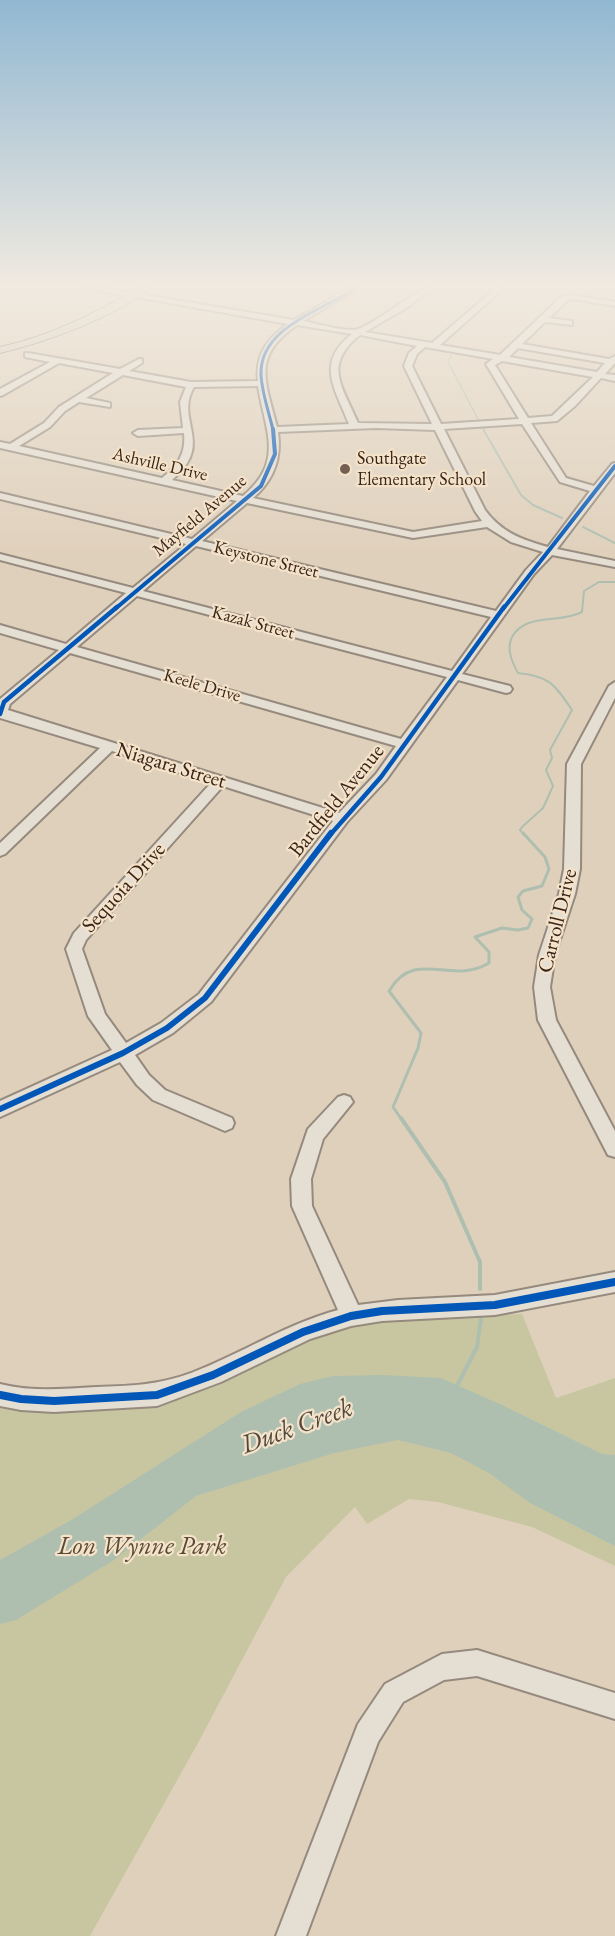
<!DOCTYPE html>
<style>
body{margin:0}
canvas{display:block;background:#dfd0bb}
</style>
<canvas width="615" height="1936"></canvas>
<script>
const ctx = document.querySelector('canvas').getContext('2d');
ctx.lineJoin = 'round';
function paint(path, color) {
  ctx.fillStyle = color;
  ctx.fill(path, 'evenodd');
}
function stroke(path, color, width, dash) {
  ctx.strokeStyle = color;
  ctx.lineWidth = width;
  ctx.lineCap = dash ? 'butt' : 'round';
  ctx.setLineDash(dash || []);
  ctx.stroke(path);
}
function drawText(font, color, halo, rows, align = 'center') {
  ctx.font = font + ' "EB Garamond",serif';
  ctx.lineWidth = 4.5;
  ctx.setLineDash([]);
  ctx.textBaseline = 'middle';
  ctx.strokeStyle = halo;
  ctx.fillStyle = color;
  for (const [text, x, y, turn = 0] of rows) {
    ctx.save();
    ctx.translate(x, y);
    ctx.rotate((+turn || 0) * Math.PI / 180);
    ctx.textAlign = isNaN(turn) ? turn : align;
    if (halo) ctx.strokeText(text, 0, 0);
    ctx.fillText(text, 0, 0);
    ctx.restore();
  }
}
paint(new Path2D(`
 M522,1314L556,1398L615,1378V1566L532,1527L438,1502L409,1499L367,1524L355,1507L286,1577L198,1743L90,1936H0V1407L9,1409L88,1408L164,1403L216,1386L267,1357L353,1320Z`), '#c8c6a1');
paint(new Path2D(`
 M383,1375L441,1378L504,1406L602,1454L615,1455V1546L530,1503L489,1473L451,1453L398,1440L334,1453L196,1496L114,1560L16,1620L0,1624V1560L73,1519L241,1412L300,1384L333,1376Z`), '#aebfb0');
stroke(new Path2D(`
 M451,356L448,362L478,419`), '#aebfb0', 1.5);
stroke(new Path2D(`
 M483,429L521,495L533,505L562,518
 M583,527L615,543
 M524,835L520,830L522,827L543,808L553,786L546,770L552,758L550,750L572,710C555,685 550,676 518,673C512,662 506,649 512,637C526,612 560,624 582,612L584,591L599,582H615`), '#aebfb0', 2);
stroke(new Path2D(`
 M402,1120L393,1107L418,1048L421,1033L389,991C415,947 451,986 489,963V952L475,937L502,928L518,930L528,928L532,919L522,910L518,897L523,891L542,886L549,869L545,857L523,833`), '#aebfb0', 3);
stroke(new Path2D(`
 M401,1118L445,1182L480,1262V1289
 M456,1388L477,1347L481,1319`), '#aebfb0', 4);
const minor = new Path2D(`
 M85,288H104L294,320L350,288H359L303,321C314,323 349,333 358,329C377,323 417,288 431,288L411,305L365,332L432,343L496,288H504L440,345L500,355L561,297L572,295L615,302V306L572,299L567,301L549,318L572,321V325L545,322L522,344L609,359L615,356V363L605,374L615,375V381L601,378L575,406L557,421L531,423L566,478L594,486L612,464L615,463V473L557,549L615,561V567L552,555L534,574L462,674L510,686L512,689L510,692L506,693L458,680L386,780L347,822L211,1002L173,1033L135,1055L149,1075L165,1090L232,1118L234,1123L232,1128L225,1131L153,1100L137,1085L120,1062L0,1117V1101L112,1050L88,1016L66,949L74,933L211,783L112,751L5,854L0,856V843L100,748L0,718V699L59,650L0,633V625L66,644L126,593L0,560V554L133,588L186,544L0,499V493L192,539L237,501L0,448V442L10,444L44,423L59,407L113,373L59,363L3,395L0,396V389L50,362L25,357V353H28L120,369L139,359H142V363L129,371L191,382L258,381C255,354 268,338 288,324ZM297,325L352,334C315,363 335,388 349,424L277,427C266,382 251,356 297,325ZM360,335L417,346L409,353L404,366L432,424L358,423C343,387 322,365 360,335ZM425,347L493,359L486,364L519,419L441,424L412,366L417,354ZM518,348L605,363L597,372L509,357ZM502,361L593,377L552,416L528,418L495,365ZM123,375L186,387L180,402L183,428L138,430L133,433L138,436L184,433C186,454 178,465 162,478L19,446L50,427L65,411L79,402L110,407V403L86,398ZM258,386C265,431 285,461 243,496L172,480C216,443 174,421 194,387ZM522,424L560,482L590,491L548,547C522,540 501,532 485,510L444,429ZM376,428L435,430L475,511L482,521L413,532L253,498C273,481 282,459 278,432ZM247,503L413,538L487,527L511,542L543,552L526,570L496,611L202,541ZM196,546L491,617L452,671L143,591ZM137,596L447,677L401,739L77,647ZM70,653L396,746L376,774L339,813L8,710L10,704ZM223,786L333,821L199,994L161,1023L126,1043L105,1014L82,949L86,940Z
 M615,682V698L581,764L580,869L575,894L555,955L550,987L556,1020L615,1131V1157L608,1155L538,1020L534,987L539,955L559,894L564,869L567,764L609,686Z
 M344,1095L350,1097L353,1102L323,1139L311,1179L312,1206L358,1305L398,1300L495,1295L615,1272V1292L495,1315L382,1321L351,1326L310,1339L221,1382L157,1406L54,1412L21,1410L0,1406V1384C32,1392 63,1389 96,1387C129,1386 159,1385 191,1373C241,1354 286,1324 338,1310L292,1206L291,1179L308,1129L338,1097Z
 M477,1650L615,1693V1719L477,1676L444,1680L403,1702L378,1742L306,1936H276L358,1724L385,1684L442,1654Z`);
const major = new Path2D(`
 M139,288H150C113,318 46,342 0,353V347C50,336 94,314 139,288Z`);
stroke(minor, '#958a7d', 4);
stroke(major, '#7e7468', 2);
paint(minor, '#e5ded3');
paint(major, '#d9cebe');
stroke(new Path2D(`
 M273,430C269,412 262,394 261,375C259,327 323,310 356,288`), '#0057b8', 3);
stroke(new Path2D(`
 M115,609L261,486L275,454L273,429
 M503,609L615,466`), '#0057b8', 4);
stroke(new Path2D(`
 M0,714L4,702L117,607
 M330,835L381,777L504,607`), '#0057b8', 4.5);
stroke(new Path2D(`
 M0,1109L123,1053L167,1028L205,998L331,833`), '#0057b8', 6);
stroke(new Path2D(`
 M0,1395L21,1399L54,1401L157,1395L213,1375L303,1332L351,1316L382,1311L495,1305L615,1282`), '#0057b8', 8);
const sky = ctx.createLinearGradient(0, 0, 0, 560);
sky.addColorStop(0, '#91b8d2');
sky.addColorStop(0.51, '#f1eae0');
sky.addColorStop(1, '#f1eae000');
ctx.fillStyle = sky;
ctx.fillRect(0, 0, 615, 560);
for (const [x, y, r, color] of [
 [345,469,6,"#736052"]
]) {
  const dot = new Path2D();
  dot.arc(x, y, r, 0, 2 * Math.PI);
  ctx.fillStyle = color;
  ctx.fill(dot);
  stroke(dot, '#f4e2c9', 2);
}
drawText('18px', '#39241a', '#f4e2c9', [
 ["Southgate",357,459],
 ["Elementary School",357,480]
], 'left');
drawText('18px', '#39241a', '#f4e2c9', [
 ["Ashville Drive",160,465,13],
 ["Mayfield Avenue",200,516,-40],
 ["Keystone Street",266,560,14],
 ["Kazak Street",253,623,15],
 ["Keele Drive",202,686,16]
]);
drawText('21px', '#39241a', '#f4e2c9', [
 ["Niagara Street",171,766,17],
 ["Bardfield Avenue",337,801,-51],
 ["Sequoia Drive",124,888,-48],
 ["Carroll Drive",558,921,-76]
]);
drawText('italic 26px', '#584a36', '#f4e2c9', [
 ["Lon Wynne Park",142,1547]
]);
drawText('italic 27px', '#51493e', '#f4e2c9', [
 ["Duck Creek",297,1427,-20]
]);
</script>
